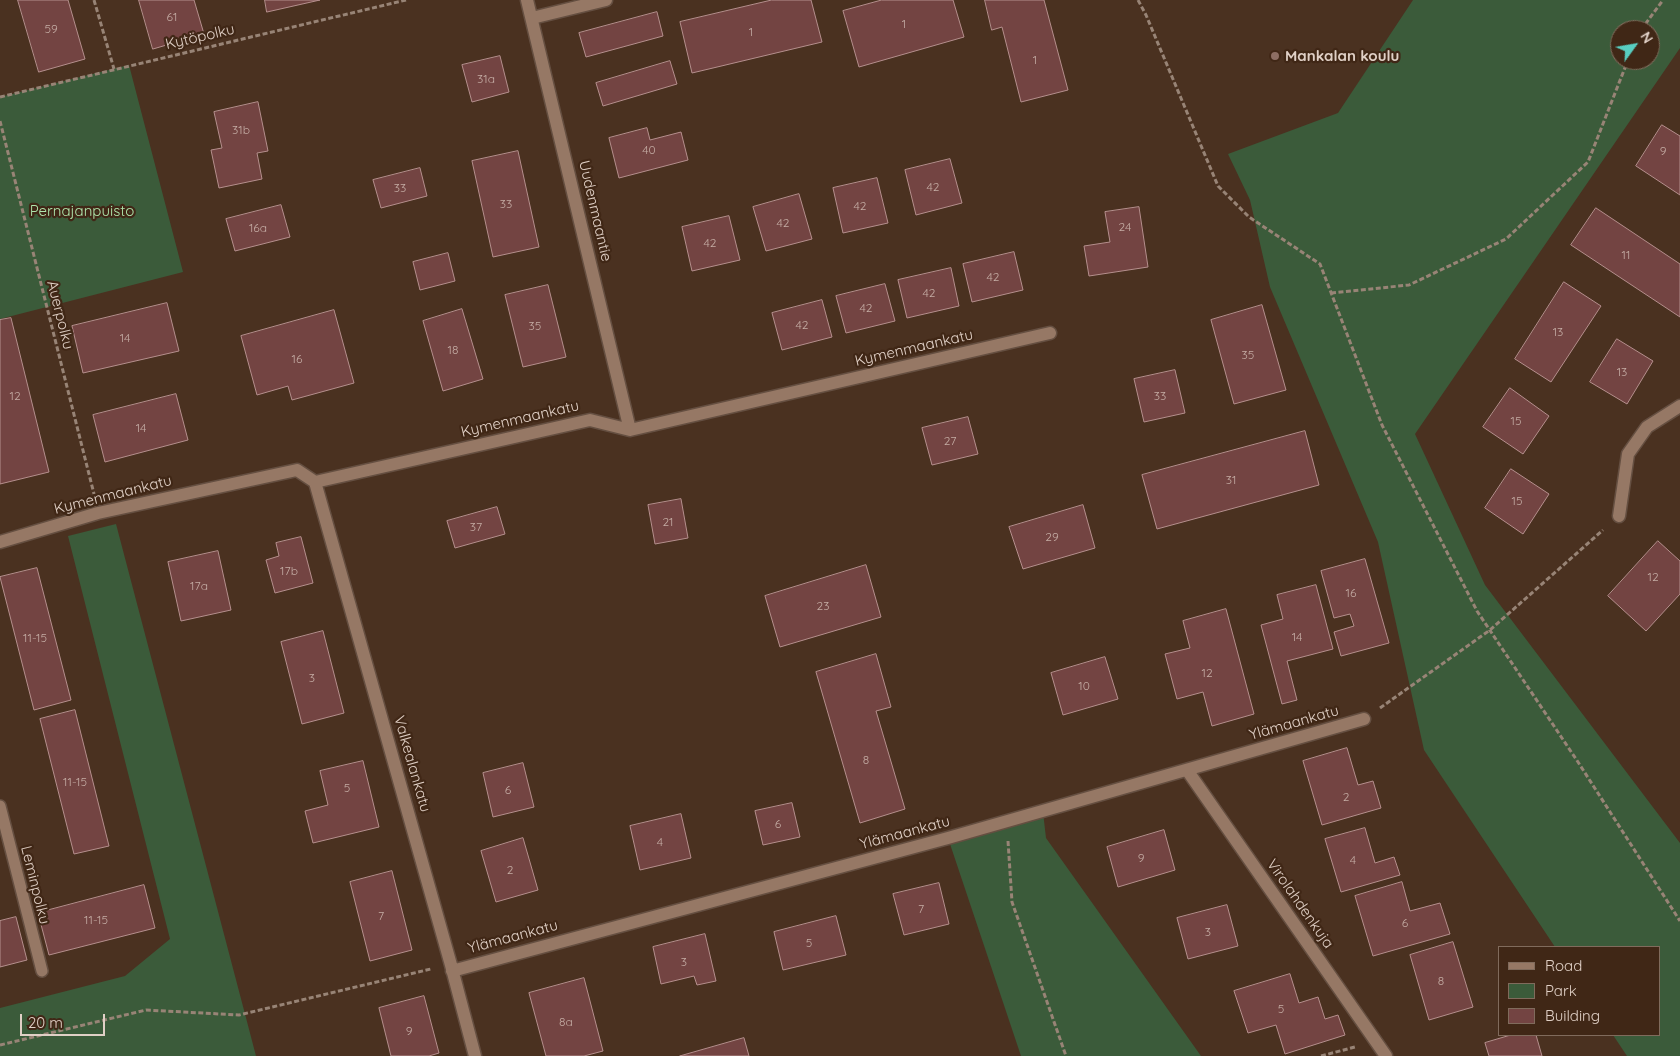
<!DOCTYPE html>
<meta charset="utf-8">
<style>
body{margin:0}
#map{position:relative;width:1680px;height:1056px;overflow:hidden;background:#4a3120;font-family:Quicksand,sans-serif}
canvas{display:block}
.legend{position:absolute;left:1498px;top:946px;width:162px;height:90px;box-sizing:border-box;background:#402716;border:1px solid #806b5c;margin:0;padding:6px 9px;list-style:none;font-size:15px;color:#e0d0c6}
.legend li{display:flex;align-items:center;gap:10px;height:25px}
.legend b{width:25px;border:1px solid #806b5c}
.north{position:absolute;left:1610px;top:20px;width:50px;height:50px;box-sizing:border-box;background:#402716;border:1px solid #806b5c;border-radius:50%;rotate:58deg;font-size:14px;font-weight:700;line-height:20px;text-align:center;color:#e0d0c6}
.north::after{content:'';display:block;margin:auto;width:18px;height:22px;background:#58cec1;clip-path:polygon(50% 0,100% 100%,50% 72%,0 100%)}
.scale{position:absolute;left:20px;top:1014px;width:85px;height:22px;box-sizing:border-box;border:2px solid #e0d0c6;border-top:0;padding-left:6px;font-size:15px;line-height:18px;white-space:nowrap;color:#e0d0c6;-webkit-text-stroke:4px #402716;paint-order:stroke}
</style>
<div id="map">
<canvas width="1680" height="1056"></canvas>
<ul class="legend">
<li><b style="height:6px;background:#967865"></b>Road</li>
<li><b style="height:14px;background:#3b5b3a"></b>Park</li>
<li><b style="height:14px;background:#734442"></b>Building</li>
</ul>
<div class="north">N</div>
<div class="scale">20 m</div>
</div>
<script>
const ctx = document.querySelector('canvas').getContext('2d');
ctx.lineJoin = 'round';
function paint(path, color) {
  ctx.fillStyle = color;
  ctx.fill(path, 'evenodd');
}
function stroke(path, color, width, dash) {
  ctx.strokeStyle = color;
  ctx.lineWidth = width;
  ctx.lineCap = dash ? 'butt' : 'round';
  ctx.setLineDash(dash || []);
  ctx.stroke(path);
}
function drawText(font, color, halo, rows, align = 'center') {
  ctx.font = font + ' Quicksand,sans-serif';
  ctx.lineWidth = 4.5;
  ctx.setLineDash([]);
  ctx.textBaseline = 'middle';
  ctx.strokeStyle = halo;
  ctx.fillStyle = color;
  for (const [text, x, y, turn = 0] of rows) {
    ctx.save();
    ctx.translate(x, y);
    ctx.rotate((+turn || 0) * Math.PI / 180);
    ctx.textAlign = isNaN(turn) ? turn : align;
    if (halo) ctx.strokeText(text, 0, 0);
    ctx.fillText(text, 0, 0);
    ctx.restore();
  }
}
paint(new Path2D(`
 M1413,0H1680V48L1415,434L1485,585L1680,843V1056H1627L1613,1035H1659V947H1555L1424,750L1378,542L1270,287L1250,200L1228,154L1338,113ZM1620,30H1650V60H1620Z
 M129,65L183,272L0,319V97Z
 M116,524L245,1014L256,1056H0V1008L125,976L170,939L68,536Z
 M1043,812L1046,838L1201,1056H1021L948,838Z`), '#3b5b3a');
const building = new Path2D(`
 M18,0H68L85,59L39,72Z
 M139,0H194L204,34L153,49Z
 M265,0H320L267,12Z
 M772,0H811L822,42L692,73L680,22Z
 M882,0H953L964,37L859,67L843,11Z
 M985,0H1044L1068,90L1021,102L1002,27L992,30Z
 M657,12L663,36L586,57L579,33Z
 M500,56L509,92L472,102L462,65Z
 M670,61L677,84L603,106L596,83Z
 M258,102L268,151L257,153L262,179L219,188L211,150L222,148L214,112Z
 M1662,125L1680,136V195L1636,166Z
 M647,128L650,140L681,132L688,160L619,178L609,138Z
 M518,151L539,247L493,257L472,161Z
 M950,159L962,203L916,215L905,170Z
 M420,168L427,196L381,208L373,180Z
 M877,178L888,223L843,233L833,188Z
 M799,194L812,239L766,251L753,207Z
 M281,205L290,237L235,251L226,219Z
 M1139,207L1148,267L1089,276L1084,246L1110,242L1105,212Z
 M1596,208L1680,264V317L1571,245Z
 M729,216L740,260L692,271L682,227Z
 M1014,252L1023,290L972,302L963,264Z
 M448,253L455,281L420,290L413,262Z
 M951,268L959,306L907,318L898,280Z
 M1564,282L1601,306L1551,382L1515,359Z
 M885,284L895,321L846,333L836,296Z
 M548,285L566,357L523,367L505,295Z
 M822,300L832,337L782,350L772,313Z
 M167,303L179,351L83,373L72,326Z
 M1262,305L1286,390L1234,404L1211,320Z
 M462,309L483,379L443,391L423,321Z
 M334,310L354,383L292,400L288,386L257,395L241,336Z
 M11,318L49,472L0,484V320Z
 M1617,339L1653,361L1627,404L1590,382Z
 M1175,370L1185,413L1144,422L1134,379Z
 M1510,388L1549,416L1523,454L1483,427Z
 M176,394L188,440L105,462L93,415Z
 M968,417L978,454L932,465L922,428Z
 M1305,431L1319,485L1157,529L1142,475Z
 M1511,469L1549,494L1523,534L1485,508Z
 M681,499L688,538L655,544L648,505Z
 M1083,505L1095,548L1023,569L1009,527Z
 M497,507L505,534L455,548L447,521Z
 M301,537L313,583L275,593L266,560L279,556L276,543Z
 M1658,541L1680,561V594L1646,631L1608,596Z
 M218,551L231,610L181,621L168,562Z
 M1365,559L1389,643L1341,656L1334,632L1354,626L1350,614L1334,618L1321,571Z
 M866,565L881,617L780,647L765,596Z
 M37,568L71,700L34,710L0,577Z
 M1316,585L1333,649L1287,661L1297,700L1282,704L1261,625L1283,619L1277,595Z
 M1226,609L1254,714L1212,726L1203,692L1177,699L1165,654L1190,648L1183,621Z
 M323,631L344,713L302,724L281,642Z
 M876,654L891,707L876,711L905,809L860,823L816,672Z
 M1105,657L1118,699L1063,715L1051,673Z
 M75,710L109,846L74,854L40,719Z
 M1347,748L1358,785L1373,781L1381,808L1322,825L1303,761Z
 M363,761L379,827L313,843L305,811L328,805L320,771Z
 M523,763L534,807L493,817L483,773Z
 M792,803L800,837L763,845L755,811Z
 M681,814L691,858L640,870L630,826Z
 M1365,828L1375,863L1394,857L1400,875L1341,892L1325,839Z
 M1164,830L1175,870L1118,887L1107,847Z
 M523,838L538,890L496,902L481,851Z
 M392,871L412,950L370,961L350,882Z
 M1402,882L1410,911L1440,903L1450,934L1373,956L1355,896Z
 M939,883L949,924L904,935L893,894Z
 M144,885L155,928L49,955L38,913Z
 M1227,905L1238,946L1188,959L1177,918Z
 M836,916L846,955L783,970L774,932Z
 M16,917L27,960L0,967V921Z
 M705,934L716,981L697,985L694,976L661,984L653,947Z
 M1453,942L1473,1007L1429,1020L1410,955Z
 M1290,974L1299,1003L1318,997L1325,1019L1338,1015L1345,1035L1285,1054L1276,1025L1248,1033L1234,991Z
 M584,978L603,1051L584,1056H546L529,993Z
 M424,996L439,1053L429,1056H391L379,1008Z
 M1511,1035H1536L1542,1056H1489L1485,1043Z
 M744,1038L749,1056H680Z`);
paint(building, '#734442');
stroke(building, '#b58f8d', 1);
const service = new Path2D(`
 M0,806L42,971`);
const minor = new Path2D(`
 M527,0L630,430
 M532,18L606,0
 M315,482L451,965L475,1056
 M1619,516L1628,454L1647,427L1680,406
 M0,542L98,513L297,470L315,482L590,420L630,430L1050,333
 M1187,770L1386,1056
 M452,971L948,838L1364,719`);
stroke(service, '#654f41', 14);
stroke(minor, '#654f41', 15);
stroke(new Path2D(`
 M94,0L114,69
 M1138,0L1146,15L1218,186L1249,217L1320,264L1382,425L1477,611L1578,762L1680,921
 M1641,30L1663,0
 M0,97L406,0
 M0,121L94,494
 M1331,293L1409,285L1506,239L1588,162L1628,60
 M1380,708L1490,630L1603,530
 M1008,841L1012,902L1066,1056
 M0,1045L146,1010L239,1015L431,969
 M1321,1056L1355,1047`), '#988476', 3, [5, 2.5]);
stroke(service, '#967865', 11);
stroke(minor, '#967865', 12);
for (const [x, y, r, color] of [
 [1275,56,5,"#8d6e63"]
]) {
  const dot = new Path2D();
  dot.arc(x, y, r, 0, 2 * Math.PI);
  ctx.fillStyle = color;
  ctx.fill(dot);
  stroke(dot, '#402716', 2);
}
drawText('12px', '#c5ada5', null, [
 ["61",172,17],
 ["1",904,24],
 ["59",51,29],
 ["1",751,32],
 ["1",1035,60],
 ["31a",486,79],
 ["31b",241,130],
 ["40",649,150],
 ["9",1663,151],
 ["42",933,187],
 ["33",400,188],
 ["33",506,204],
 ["42",860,206],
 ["42",783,223],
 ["24",1125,227],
 ["16a",258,228],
 ["42",710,243],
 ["11",1626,255],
 ["42",993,277],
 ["42",929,293],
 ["42",866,308],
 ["42",802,325],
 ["35",535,326],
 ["13",1558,332],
 ["14",125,338],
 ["18",453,350],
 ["35",1248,355],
 ["16",297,359],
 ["13",1622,372],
 ["12",15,396],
 ["33",1160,396],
 ["15",1516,421],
 ["14",141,428],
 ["27",950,441],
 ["31",1231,480],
 ["15",1517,501],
 ["21",668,522],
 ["37",476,527],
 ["29",1052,537],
 ["17b",289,571],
 ["12",1653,577],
 ["17a",199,586],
 ["16",1351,593],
 ["23",823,606],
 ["14",1297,637],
 ["11-15",35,638],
 ["12",1207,673],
 ["3",312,678],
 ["10",1084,686],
 ["8",866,760],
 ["11-15",75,782],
 ["5",347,788],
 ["6",508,790],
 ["2",1346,797],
 ["6",778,824],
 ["4",660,842],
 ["9",1141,858],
 ["4",1353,860],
 ["2",510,870],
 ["7",921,909],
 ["7",381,916],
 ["11-15",96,920],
 ["6",1405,923],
 ["3",1208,932],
 ["5",809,943],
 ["3",684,962],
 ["8",1441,981],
 ["5",1281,1009],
 ["8a",566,1022],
 ["9",409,1031]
]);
drawText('15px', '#e0d0c6', '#402716', [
 ["Kytöpolku",200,37,-13],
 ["Uudenmaantie",595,211,77],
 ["Auerpolku",60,315,76],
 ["Kymenmaankatu",914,348,-13],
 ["Kymenmaankatu",520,419,-13],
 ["Kymenmaankatu",113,495,-14],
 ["Ylämaankatu",1294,723,-16],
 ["Valkealankatu",412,764,74],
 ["Ylämaankatu",905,833,-15],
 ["Leminpolku",35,885,76],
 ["Virolahdenkuja",1300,904,55],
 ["Ylämaankatu",513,937,-15]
]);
drawText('bold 15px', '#e0d0c6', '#402716', [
 ["Mankalan koulu",1285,56]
], 'left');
drawText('15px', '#afe6ad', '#402716', [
 ["Pernajanpuisto",82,211]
]);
</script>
